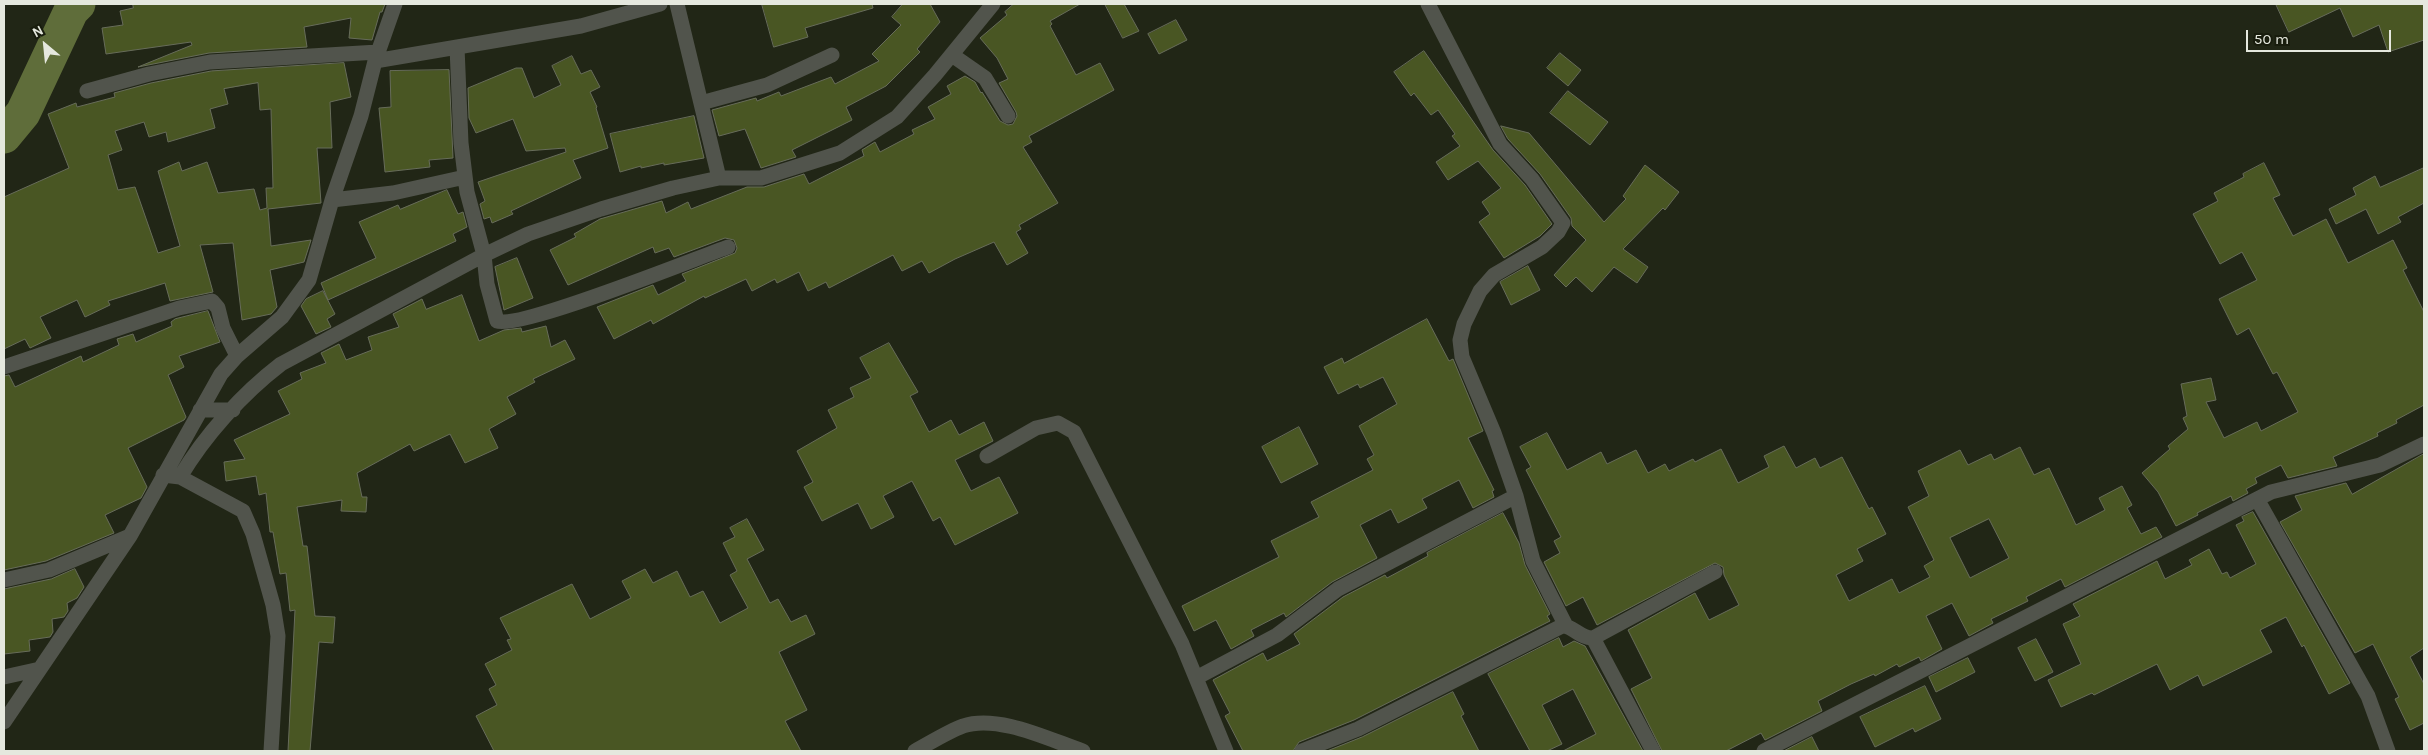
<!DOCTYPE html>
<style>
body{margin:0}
#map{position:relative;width:2428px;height:755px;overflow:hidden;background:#212616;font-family:Karla,sans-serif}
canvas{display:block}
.frame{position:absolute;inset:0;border:5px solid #e5e8de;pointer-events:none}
.north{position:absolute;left:20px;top:20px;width:50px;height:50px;-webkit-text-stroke:4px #181c0d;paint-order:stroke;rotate:332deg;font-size:14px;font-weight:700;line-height:20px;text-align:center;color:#e5e8de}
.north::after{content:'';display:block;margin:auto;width:18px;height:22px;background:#e5e8de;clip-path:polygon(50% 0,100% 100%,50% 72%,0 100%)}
.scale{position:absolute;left:2246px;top:30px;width:145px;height:22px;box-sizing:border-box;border:2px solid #e5e8de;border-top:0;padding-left:6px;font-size:15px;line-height:18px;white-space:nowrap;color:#e5e8de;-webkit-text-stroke:4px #181c0d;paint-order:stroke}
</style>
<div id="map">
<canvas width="2428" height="755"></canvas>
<div class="frame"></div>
<div class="north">N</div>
<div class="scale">50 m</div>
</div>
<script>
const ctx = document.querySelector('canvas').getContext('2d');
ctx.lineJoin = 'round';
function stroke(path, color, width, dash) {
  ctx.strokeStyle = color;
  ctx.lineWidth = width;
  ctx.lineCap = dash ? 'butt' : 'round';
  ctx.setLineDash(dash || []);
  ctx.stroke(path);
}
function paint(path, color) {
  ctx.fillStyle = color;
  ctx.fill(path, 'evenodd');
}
stroke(new Path2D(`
 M4,136L23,113L71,11L78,4`), '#5f6d3a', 35);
const building = new Path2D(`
 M133,4H385L382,12H380L372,40L349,38L351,18L304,27L307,47L209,53L138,67L192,45L191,42L106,54L102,28L123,25L120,11L133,8Z
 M762,4H872L873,8L805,28L808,37L774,47Z
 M903,4H930L940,22L917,49L920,52L886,86L846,107L852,120L792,150L796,157L761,168L745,129L719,136L712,110L756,98L757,101L779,92L781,96L831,77L835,84L879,61L872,54L901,25L892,17Z
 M1014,4H1080L1050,21L1052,24L1050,26L1076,75L1100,63L1114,90L1029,136L1032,142L1023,147L1058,203L1019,225L1021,229L1016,232L1028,253L1007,265L994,242L955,259L929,273L922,261L902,271L893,255L829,288L826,282L808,291L799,272L777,283L775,279L752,291L746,279L705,298L704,296L653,324L651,320L614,339L597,307L653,285L658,295L686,281L682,274L735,253L737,248L734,240L725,238L674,257L669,248L655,253L653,247L568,285L550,250L576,237L574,234L600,219L662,201L666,213L688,202L691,209L747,187H764L804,174L809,184L864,156L862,150L875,142L880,152L914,134L912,130L935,119L928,107L951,94L947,86L965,76L975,82L981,93L982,92L1000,121L1008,125L1013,124L1017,116L1016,112L999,83L1008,79L997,58L980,38L1007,15L1005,12Z
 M1105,4H1124L1139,31L1123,38Z
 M2276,4H2424V40L2388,52L2379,25L2353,37L2340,8L2289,32Z
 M1176,20L1187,40L1159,54L1148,34Z
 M1424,51L1493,150L1525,185L1552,224L1540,236L1504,258L1479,222L1490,214L1482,202L1501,188L1478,161L1448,180L1436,162L1460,146L1452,136L1455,134L1438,110L1431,115L1414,93L1411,96L1394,72Z
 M1560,53L1581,70L1568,86L1547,68Z
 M572,56L581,74L591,70L600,87L590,92L597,107L596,108L608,148L573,160L581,178L511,211L513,214L492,223L490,217L484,219L480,204L485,201L478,182L566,152L565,148L526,151L513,119L476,133L469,118L468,88L516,68H522L534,98L561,85L552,66Z
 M344,63L351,97L330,102L332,148H317L321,203L268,209L271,246L311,240L304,262L270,270L277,307L271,314L242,320L233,243L200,245L213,292L170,301L165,283L108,301L110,305L85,317L77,300L40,317L51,338L30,348L25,339L4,349V197L69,168L48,114L76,103L77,107L115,97L114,93L151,83L211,71ZM258,83L260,110L271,109L273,188H266L267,208L260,210L254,189L218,193L207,162L182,171L179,162L158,171L180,246L158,253L135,187L118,190L108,155L122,150L115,131L144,122L149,137L166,132L168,142L215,128L210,109L228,104L224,89Z
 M449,70L453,158L429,160L430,167L385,172L379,108L391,107L390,71Z
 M1568,91L1608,122L1590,145L1550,113Z
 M694,116L704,158L664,165V163L641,168V166L620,172L610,134Z
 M1501,126L1529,133L1604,222L1626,199L1623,196L1645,165L1679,192L1665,210L1663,208L1623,249L1648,267L1637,283L1614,267L1592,292L1576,277L1566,287L1554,275L1586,240L1572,226L1571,218L1540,174L1508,139Z
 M2264,163L2280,195L2273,198L2293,236L2326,219L2348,263L2393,240L2407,268L2403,270L2424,312V405L2396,420L2397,423L2377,433L2378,436L2333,457L2337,466L2288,478L2281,465L2255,478L2257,483L2246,489L2248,493L2233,501L2231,496L2197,513L2198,515L2176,526L2158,492L2142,473L2170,449L2168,446L2188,429L2183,418L2187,416L2181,384L2211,378L2216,400L2206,402L2224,438L2257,422L2261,431L2298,412L2277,372L2273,374L2249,328L2237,335L2219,299L2257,280L2242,252L2220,264L2193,214L2218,201L2214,193L2244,177L2243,174Z
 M2424,168V203L2398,217L2401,222L2378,234L2366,209L2336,224L2329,209L2356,195L2353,188L2375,176L2380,187Z
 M447,190L458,214L463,212L467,227L453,234L456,241L328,300L321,283L376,258L359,222L398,205L400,209Z
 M517,258L533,298L504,310L495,267Z
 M1528,266L1540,290L1511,305L1500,282Z
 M323,291L335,314L327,319L331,327L316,334L301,306L306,299Z
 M462,295L479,341L504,330L521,328L522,332L546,326L551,347L565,340L575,359L533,379L535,382L507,397L516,414L489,429L498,448L465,463L450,434L414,451L410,444L357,473L362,497H367L366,512L341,511L342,500L297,507L303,546H307L315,616L335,617L333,643L319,642L310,751H288L295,610L290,611L286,573L280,574L273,532H270L266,493L259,495L256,476L226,481L224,462L245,459L234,440L290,414L278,391L302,379L300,373L326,363L321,353L339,344L346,360L372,350L368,337L399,327L393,314L422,299L426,309Z
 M208,311L220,342L179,356L184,367L168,375L186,417L184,420L128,448L147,487L141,498L105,515L114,533L46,561L4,570V376L9,375L15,387L81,356L83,362L119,345L117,339L133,334L136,342L172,326L171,322L175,319Z
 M1427,319L1449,361L1453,359L1483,431L1468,438L1494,490L1492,491L1494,497L1473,508L1459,480L1422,499L1427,508L1398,523L1391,509L1360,525L1377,558L1332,582L1286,617L1284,613L1251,630L1254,636L1231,649L1216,620L1194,631L1182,606L1279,557L1271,541L1319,517L1311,502L1373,470L1367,459L1374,455L1359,426L1397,404L1383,377L1360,388L1358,384L1338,394L1324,367L1342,358L1344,363Z
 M889,343L918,392L910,396L929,432L951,420L959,435L984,422L993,441L955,460L971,491L999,477L1018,513L955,545L940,517L933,521L912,481L883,496L894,517L871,529L858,503L822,521L804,487L813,482L797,451L837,428L828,410L854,397L850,388L871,378L860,358Z
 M1299,427L1318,464L1281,483L1262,447Z
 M1547,433L1567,470L1601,452L1607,464L1636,450L1648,473L1665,464L1669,471L1693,459L1695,462L1721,449L1738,483L1769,467L1764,456L1784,446L1796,468L1815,458L1820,468L1842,457L1869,509L1872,507L1886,534L1857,549L1863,561L1836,575L1849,601L1892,579L1899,593L1930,577L1924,566L1934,560L1908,507L1929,496L1918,471L1960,450L1968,465L1991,454L1994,460L2020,447L2034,475L2049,468L2076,525L2105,510L2099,498L2122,486L2132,505L2127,508L2141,534L2156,527L2162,537L2065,587L2061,579L2026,597L2028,601L1991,619L1993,623L1969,636L1952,603L1926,616L1942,649L1921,661L1919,657L1899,667L1897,664L1875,676L1874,674L1851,684L1818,701L1822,711L1765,740L1761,733L1726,751H1662L1631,689L1652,678L1628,630L1695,593L1709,620L1739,605L1724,575L1723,567L1715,563L1597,625L1583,597L1566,606L1544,562L1560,553L1554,541L1561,537L1526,470L1531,467L1520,447ZM1989,519L2009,558L1970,578L1950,538Z
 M2424,454V648L2410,657L2424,684V723L2410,730L2395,699L2399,697L2373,644L2355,653L2280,522L2302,510L2295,496L2346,483L2352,494Z
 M2253,512L2350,683L2329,694L2304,645L2302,647L2286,617L2260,630L2272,652L2203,686L2198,675L2170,690L2157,664L2094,695L2092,693L2061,707L2048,680L2081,664L2063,624L2080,616L2073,604L2157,561L2165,579L2192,565L2189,560L2209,549L2222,574L2227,572L2230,578L2256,564L2236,525L2244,521L2242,517Z
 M1503,513L1519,543L1525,565L1550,614L1547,616L1550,621L1354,720L1299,742L1293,751H1243L1225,716L1230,713L1213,680L1263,653L1267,661L1300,644L1294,634L1343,597L1385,575L1387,578L1428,556L1427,553Z
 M747,519L764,550L747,559L770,603L778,599L791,622L806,615L815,634L779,652L807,710L785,721L801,751H494L476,716L497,705L489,689L496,685L485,664L512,650L507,640L511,639L500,618L572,584L590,619L631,598L622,581L645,569L653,583L677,571L690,597L703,591L720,623L748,608L730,575L737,571L723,543L735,537L730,528Z
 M75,569L84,587L77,598L67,603L68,611L64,617L52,619L53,632L50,637L29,640L30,651L4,654V589L51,579Z
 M1559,638L1563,647L1574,641L1585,646L1643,751H1563L1596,734L1573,689L1542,705L1562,744L1547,751H1530L1488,674Z
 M2036,639L2053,672L2035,681L2018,648Z
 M1968,658L1975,672L1936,692L1929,677Z
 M1925,686L1941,719L1915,732L1913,728L1875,747L1860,717Z
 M1453,692L1464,714L1461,716L1479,751H1327L1362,737Z
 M1812,737L1819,751H1784Z`);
paint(building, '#495623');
stroke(building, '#676c5a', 1);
stroke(new Path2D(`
 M677,4L719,178
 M1428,4L1500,144L1532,179L1563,223L1558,232L1542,247L1494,275L1480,291L1464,324L1460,340L1462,357L1494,433L1516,496L1533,561L1566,626
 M457,47L461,143L467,192L484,255L487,284L497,321C519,330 694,259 728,247
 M952,55L985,78L1008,116
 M375,61L581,26L660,4
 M87,91L149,74L210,62L378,52
 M701,103L767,85L832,55
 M332,200L393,193L465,177
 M4,367L179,308L212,301L218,308L223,328L237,356
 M200,410H233
 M987,456L1036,428L1058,423L1074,432L1182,644L1226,751
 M163,475L180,477C205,435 242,394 281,364L484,255L528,234L601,209L673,188L719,178H761L840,153L897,117L935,75L993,4
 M180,477L243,511L253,534L273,605L278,636L271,751
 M2257,499L2368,696L2388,751
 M4,580L49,570L130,536
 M1593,638L1653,751
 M4,677L40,669
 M1196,678L1277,635L1338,589L1516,496
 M4,722L130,536L221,374L237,356L282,317L309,280L332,200L361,116L375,61L395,4
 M915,751C930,743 947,732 963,726C998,714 1050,740 1083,751
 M1302,751L1358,729L1562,626C1572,625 1581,639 1593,638L1715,572
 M1764,751L2271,492L2380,465L2424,444`), '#51544c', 15);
</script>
